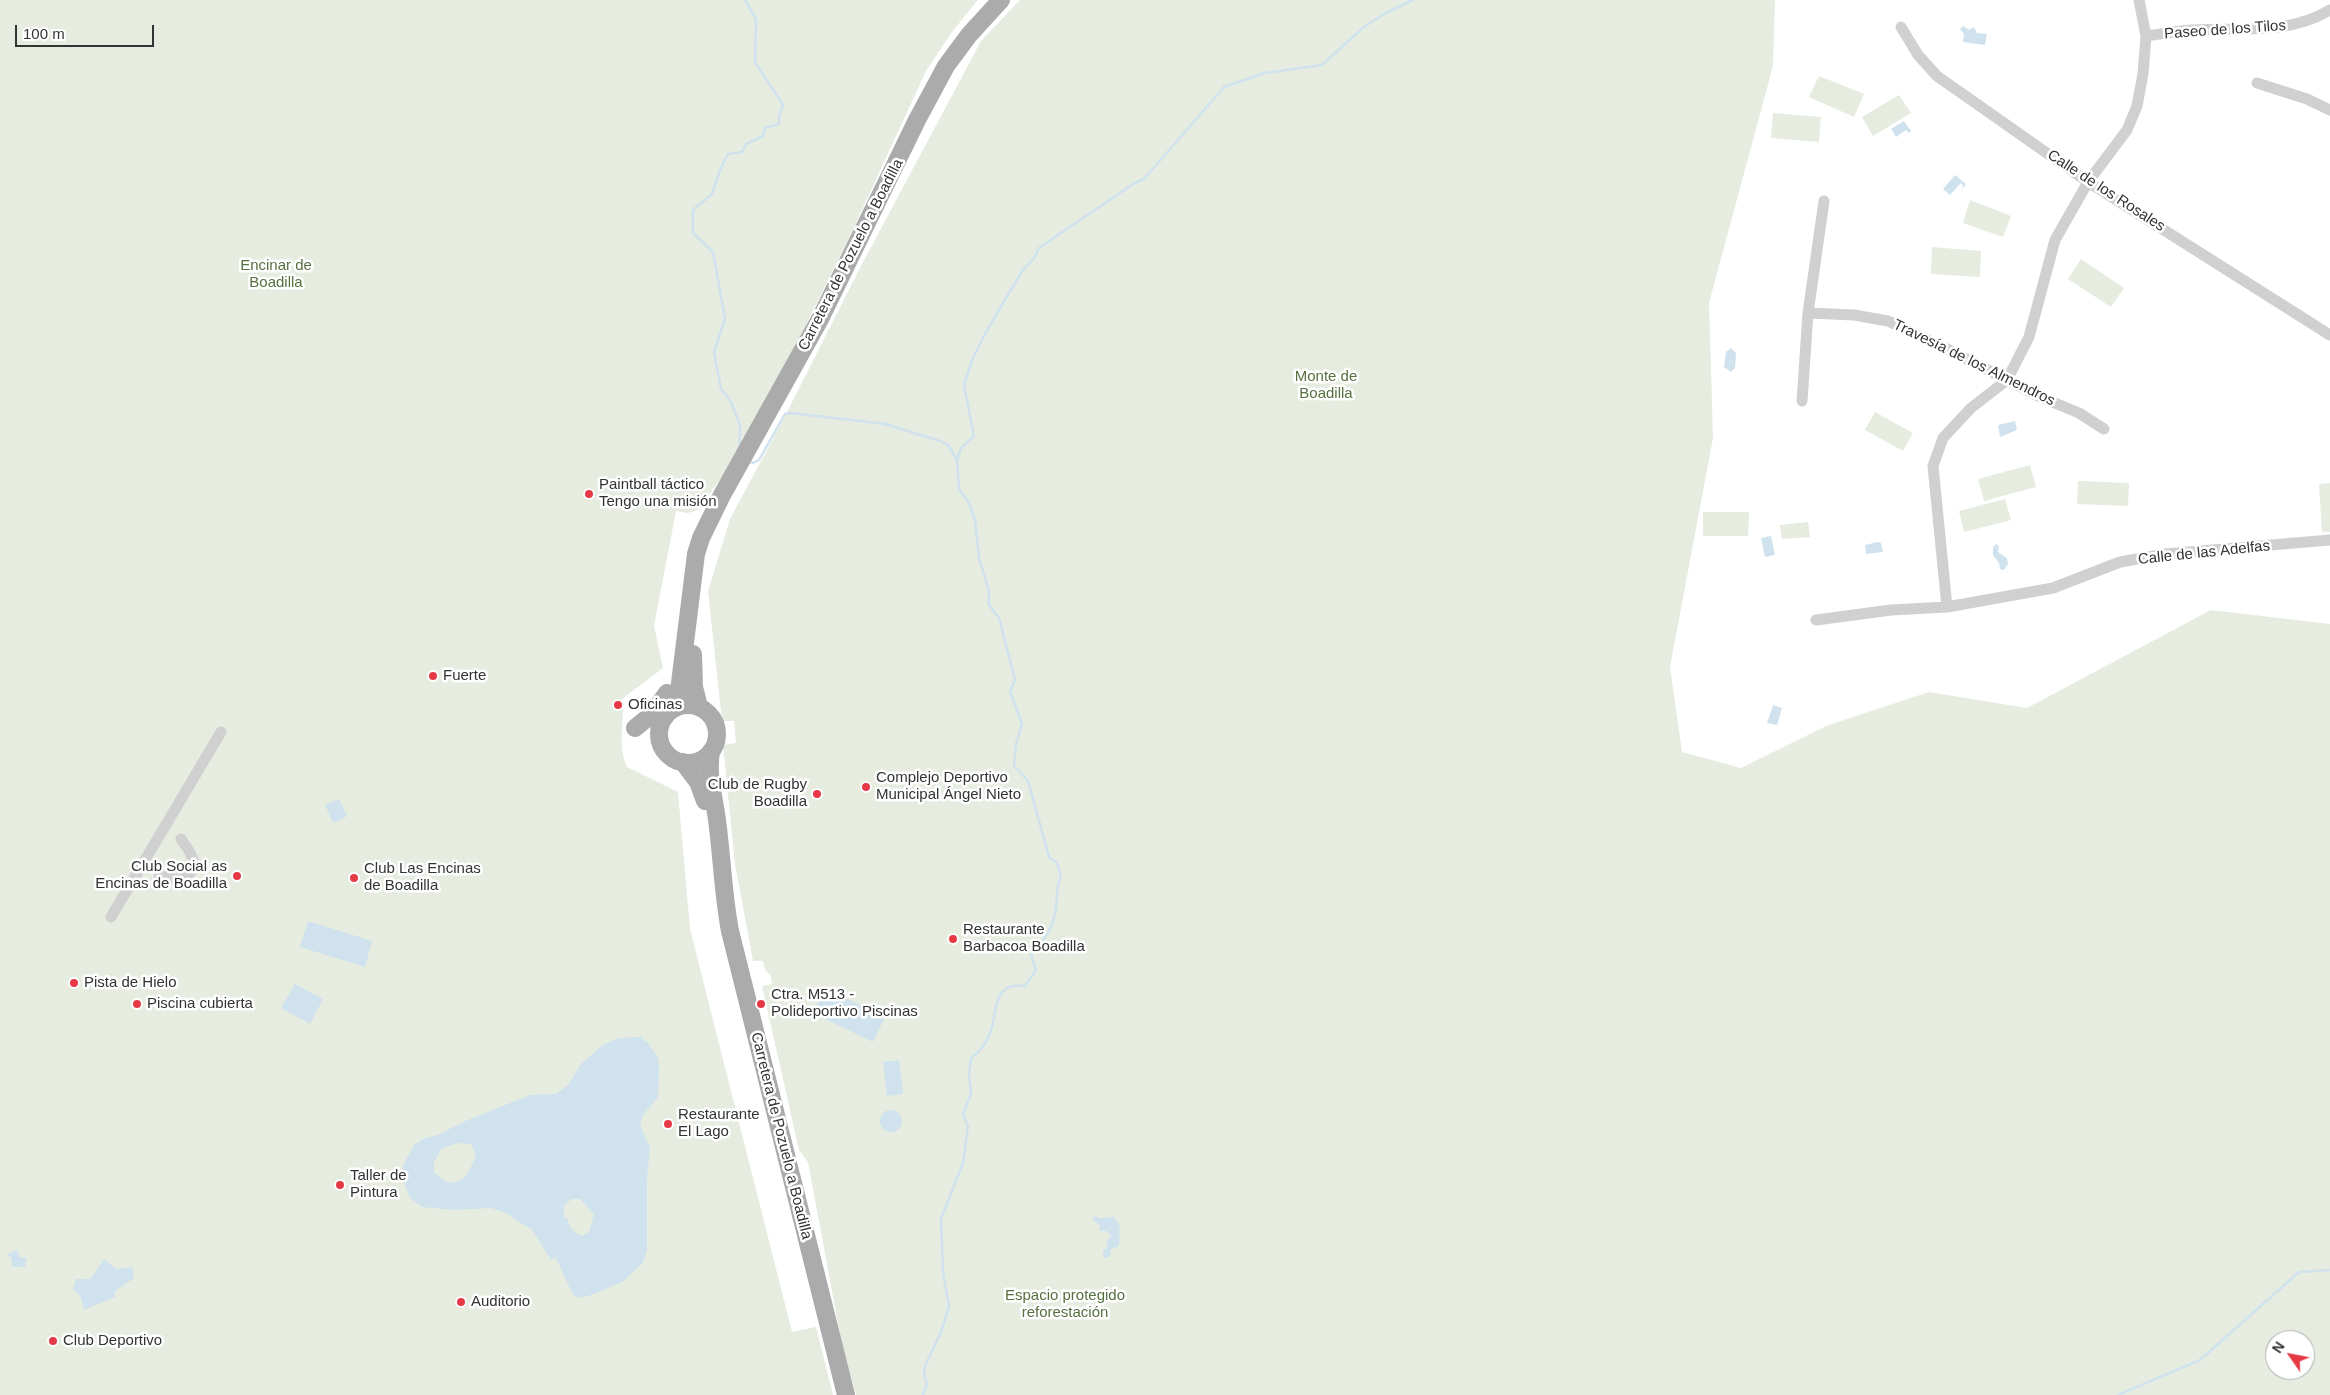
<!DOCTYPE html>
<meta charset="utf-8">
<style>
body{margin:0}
#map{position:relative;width:2330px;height:1395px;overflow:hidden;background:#fff;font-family:Arial,sans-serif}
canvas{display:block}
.north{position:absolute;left:2265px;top:1330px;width:50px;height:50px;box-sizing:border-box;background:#fff;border:1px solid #adadad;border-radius:50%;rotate:303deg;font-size:14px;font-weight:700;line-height:20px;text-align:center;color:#333}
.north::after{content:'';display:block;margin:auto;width:18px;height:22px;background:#e63946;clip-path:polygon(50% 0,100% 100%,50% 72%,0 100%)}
.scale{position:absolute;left:15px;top:25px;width:139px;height:22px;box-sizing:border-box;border:2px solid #333;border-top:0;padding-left:6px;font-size:15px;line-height:18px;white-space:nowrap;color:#333;-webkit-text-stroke:4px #fff;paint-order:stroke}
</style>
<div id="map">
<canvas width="2330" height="1395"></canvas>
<div class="north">N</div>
<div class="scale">100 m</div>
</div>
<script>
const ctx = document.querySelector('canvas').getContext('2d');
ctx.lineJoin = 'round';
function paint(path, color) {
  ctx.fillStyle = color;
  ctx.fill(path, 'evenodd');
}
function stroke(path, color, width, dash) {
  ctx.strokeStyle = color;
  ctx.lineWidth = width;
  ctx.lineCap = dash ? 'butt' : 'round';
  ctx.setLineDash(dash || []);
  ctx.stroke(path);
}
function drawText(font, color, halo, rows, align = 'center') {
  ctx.font = font + ' Arial,sans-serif';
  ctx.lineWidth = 5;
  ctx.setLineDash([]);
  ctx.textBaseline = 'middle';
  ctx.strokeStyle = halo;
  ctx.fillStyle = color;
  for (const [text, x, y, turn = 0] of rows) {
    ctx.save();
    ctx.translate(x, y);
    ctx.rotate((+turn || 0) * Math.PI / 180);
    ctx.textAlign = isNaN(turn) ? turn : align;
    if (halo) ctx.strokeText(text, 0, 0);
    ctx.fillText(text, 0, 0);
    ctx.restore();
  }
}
paint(new Path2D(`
 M0,0H978L952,32L926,71L849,238L776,385L729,467L698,510L688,513L676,511L654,626L663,668L622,699C625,721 617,746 627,767L678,792L690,929L792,1332L816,1327L833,1395H0Z
 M1020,0H1775L1773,66L1709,303L1713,438L1670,667L1682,752L1741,768L1826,726L1929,692L2027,708L2211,610L2330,624V1395H856L842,1345L808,1162L799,1150L762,986L772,984L771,976L765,970L763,961H753L735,864L723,745L736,743L734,721H722L708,591L730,519L785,416L862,264L981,41ZM2275,1340H2305V1370H2275Z
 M1819,76L1864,94L1854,117L1809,97Z
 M1899,95L1911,113L1873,136L1862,117Z
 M1773,113L1821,117L1819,142L1771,138Z
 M1970,200L2011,216L2003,237L1963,223Z
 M1932,247L1981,251L1980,277L1931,274Z
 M2081,259L2124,288L2111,307L2068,279Z
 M1875,412L1913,433L1903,451L1865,430Z
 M2030,465L2036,487L1984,501L1978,479Z
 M2078,481L2129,483L2128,506L2077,504Z
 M2330,483V532H2322L2319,484Z
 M2005,499L2011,520L1964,532L1959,511Z
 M1703,512H1749L1748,536H1703Z
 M1808,522L1810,537L1782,539L1780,525Z`), '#e6ecdf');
paint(new Path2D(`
 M1963,26L1969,30L1974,27L1977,33L1987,34L1985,45L1963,42L1964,34L1960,29Z
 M1904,121L1911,131L1909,133L1906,130L1896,137L1891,129Z
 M1955,175L1966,184L1962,189L1963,185L1961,183L1950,195L1943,189Z
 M1731,348L1736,353L1735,368L1731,372L1724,367L1726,352Z
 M2015,421L2017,430L2000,437L1998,425Z
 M1771,536L1775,555L1765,557L1761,538Z
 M1878,542L1881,543L1883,552L1866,554L1865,545Z
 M1996,544L1999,546L1998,552L2007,558L2008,564L2004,570L2000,569L1999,563L1993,555V547Z
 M1773,705L1782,708L1777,725L1767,723Z
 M339,799L347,816L333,823L325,805Z
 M308,921L372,941L365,967L300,947Z
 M295,984L323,999L310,1024L281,1008Z
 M825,988L885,1017L873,1042L813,1013Z
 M643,1037L642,1039L647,1042L658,1058L659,1065L658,1097L643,1115L640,1125L650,1148L647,1178V1250L642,1264L622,1282L591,1295L581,1298L573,1295L556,1258L551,1260L532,1230L504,1212L491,1208L454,1210L422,1207L410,1198L401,1175L403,1165L415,1144L425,1138L438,1135L463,1122L530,1095L556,1094L568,1085L581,1064L603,1045L619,1038ZM458,1143L471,1144L476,1155C469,1171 467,1181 449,1183L434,1173V1162L442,1148ZM572,1199H580L594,1214L589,1232L582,1236C573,1232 569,1228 568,1219L564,1218V1205Z
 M899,1060L903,1094L887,1096L883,1062Z
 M880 1121a11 11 0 1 1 22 0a11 11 0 1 1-22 0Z
 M1094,1216L1099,1218L1114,1217L1120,1227L1119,1246L1110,1250L1111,1254L1108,1258L1103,1257V1251L1108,1246L1106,1242L1111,1236L1107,1231H1099L1100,1225L1093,1220Z
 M18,1250L19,1257L27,1258L25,1267H12V1259L8,1255L10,1252Z
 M104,1259L116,1269L132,1267L134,1278L115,1291V1297L84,1310L80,1295L73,1289L76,1279H91Z`), '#cfe2ee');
stroke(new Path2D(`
 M739,449L740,425L731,402L721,389L714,352L725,319L713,252L693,233V210L712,194L720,170L728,154L742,152L746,144L763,136L765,128L779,124V116L783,105L755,62L756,19L745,0
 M750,462L753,463L759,460L785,414L791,413L885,424L940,441L948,445L957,460
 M923,1395L927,1384L924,1374L925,1366L941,1332L949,1307L943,1272L941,1219L963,1163L968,1126L963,1114L971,1094L969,1074L971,1058C980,1052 986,1044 990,1033C998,1013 991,981 1025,986L1036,970L1031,955C1044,941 1053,928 1056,908C1058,895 1055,890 1061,877L1057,863L1049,857L1028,781L1014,766L1016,744L1022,724L1010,691L1015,680L999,618L989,605V591L979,558L975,520L969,503L959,489L957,460L961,448L974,436L964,385L972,360L985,334L1022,271L1034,258L1039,248L1133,184L1144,179L1224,87L1265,73L1322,65L1364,27L1384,14L1413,0
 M2118,1395L2200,1360L2299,1272L2330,1270`), '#cfe2ee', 2.5);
stroke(new Path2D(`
 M1901,27L1918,55L1937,76L2088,182L2330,335
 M2146,36C2161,34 2177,31 2192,30C2239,27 2287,36 2330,10
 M2257,83L2307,99L2330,110
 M1808,313L1854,315L1888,321L1949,350L2038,396L2079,413L2104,429
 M1802,401L1808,313L1824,201
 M1947,607L1933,466L1943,438L1971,408L2007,380L2029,337L2055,240L2088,182L2127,130L2137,106L2143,74L2146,36L2139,0
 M1816,620L1891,610L1947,607L2053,588L2120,562L2165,554L2330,540
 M159,875L174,879H184C202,866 191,853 181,839
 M111,917L221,732`), '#d0d0d0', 11);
stroke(new Path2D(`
 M693,654L694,687L699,707
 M659 734a29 29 0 1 1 58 0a29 29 0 1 1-58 0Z
 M665,717L679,691L696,554L701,538L722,495L820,319L917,120L946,66L969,35L1001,0
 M635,728L651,715L667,693
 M711,751C707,776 714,796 717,820C722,857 723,894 730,931L846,1395
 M683,762L698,782L705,801`), '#ababab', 18);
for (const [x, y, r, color] of [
 [589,494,5,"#e63946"],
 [433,676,5,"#e63946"],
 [618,705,5,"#e63946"],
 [866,787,5,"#e63946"],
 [817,794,5,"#e63946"],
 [237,876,5,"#e63946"],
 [354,878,5,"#e63946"],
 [953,939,5,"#e63946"],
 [74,983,5,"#e63946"],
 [137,1004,5,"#e63946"],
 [761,1004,5,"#e63946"],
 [668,1124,5,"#e63946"],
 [340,1185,5,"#e63946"],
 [461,1302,5,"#e63946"],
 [53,1341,5,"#e63946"]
]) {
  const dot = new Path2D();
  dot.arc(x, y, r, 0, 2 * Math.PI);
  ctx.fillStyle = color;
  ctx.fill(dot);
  stroke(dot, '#fff', 2);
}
drawText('15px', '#333', '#fff', [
 ["Paseo de los Tilos",2225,30,-4],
 ["Calle de los Rosales",2106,191,33],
 ["Carretera de Pozuelo a Boadilla",851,255,-63],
 ["Travesía de los Almendros",1974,363,26],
 ["Calle de las Adelfas",2204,553,-6],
 ["Carretera de Pozuelo a Boadilla",781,1136,76]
]);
drawText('15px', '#56703f', '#fff', [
 ["Encinar de",276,266],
 ["Boadilla",276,283],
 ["Monte de",1326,377],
 ["Boadilla",1326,394],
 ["Espacio protegido",1065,1296],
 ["reforestación",1065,1313]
]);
drawText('15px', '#333', '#fff', [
 ["Paintball táctico",599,485],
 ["Tengo una misión",599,502],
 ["Fuerte",443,676],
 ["Oficinas",628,705],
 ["Complejo Deportivo",876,778],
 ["Municipal Ángel Nieto",876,795],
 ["Club de Rugby",807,785,"right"],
 ["Boadilla",807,802,"right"],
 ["Club Social as",227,867,"right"],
 ["Encinas de Boadilla",227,884,"right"],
 ["Club Las Encinas",364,869],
 ["de Boadilla",364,886],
 ["Restaurante",963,930],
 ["Barbacoa Boadilla",963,947],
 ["Pista de Hielo",84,983],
 ["Ctra. M513 -",771,995],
 ["Polideportivo Piscinas",771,1012],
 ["Piscina cubierta",147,1004],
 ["Restaurante",678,1115],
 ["El Lago",678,1132],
 ["Taller de",350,1176],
 ["Pintura",350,1193],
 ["Auditorio",471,1302],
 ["Club Deportivo",63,1341]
], 'left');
</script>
